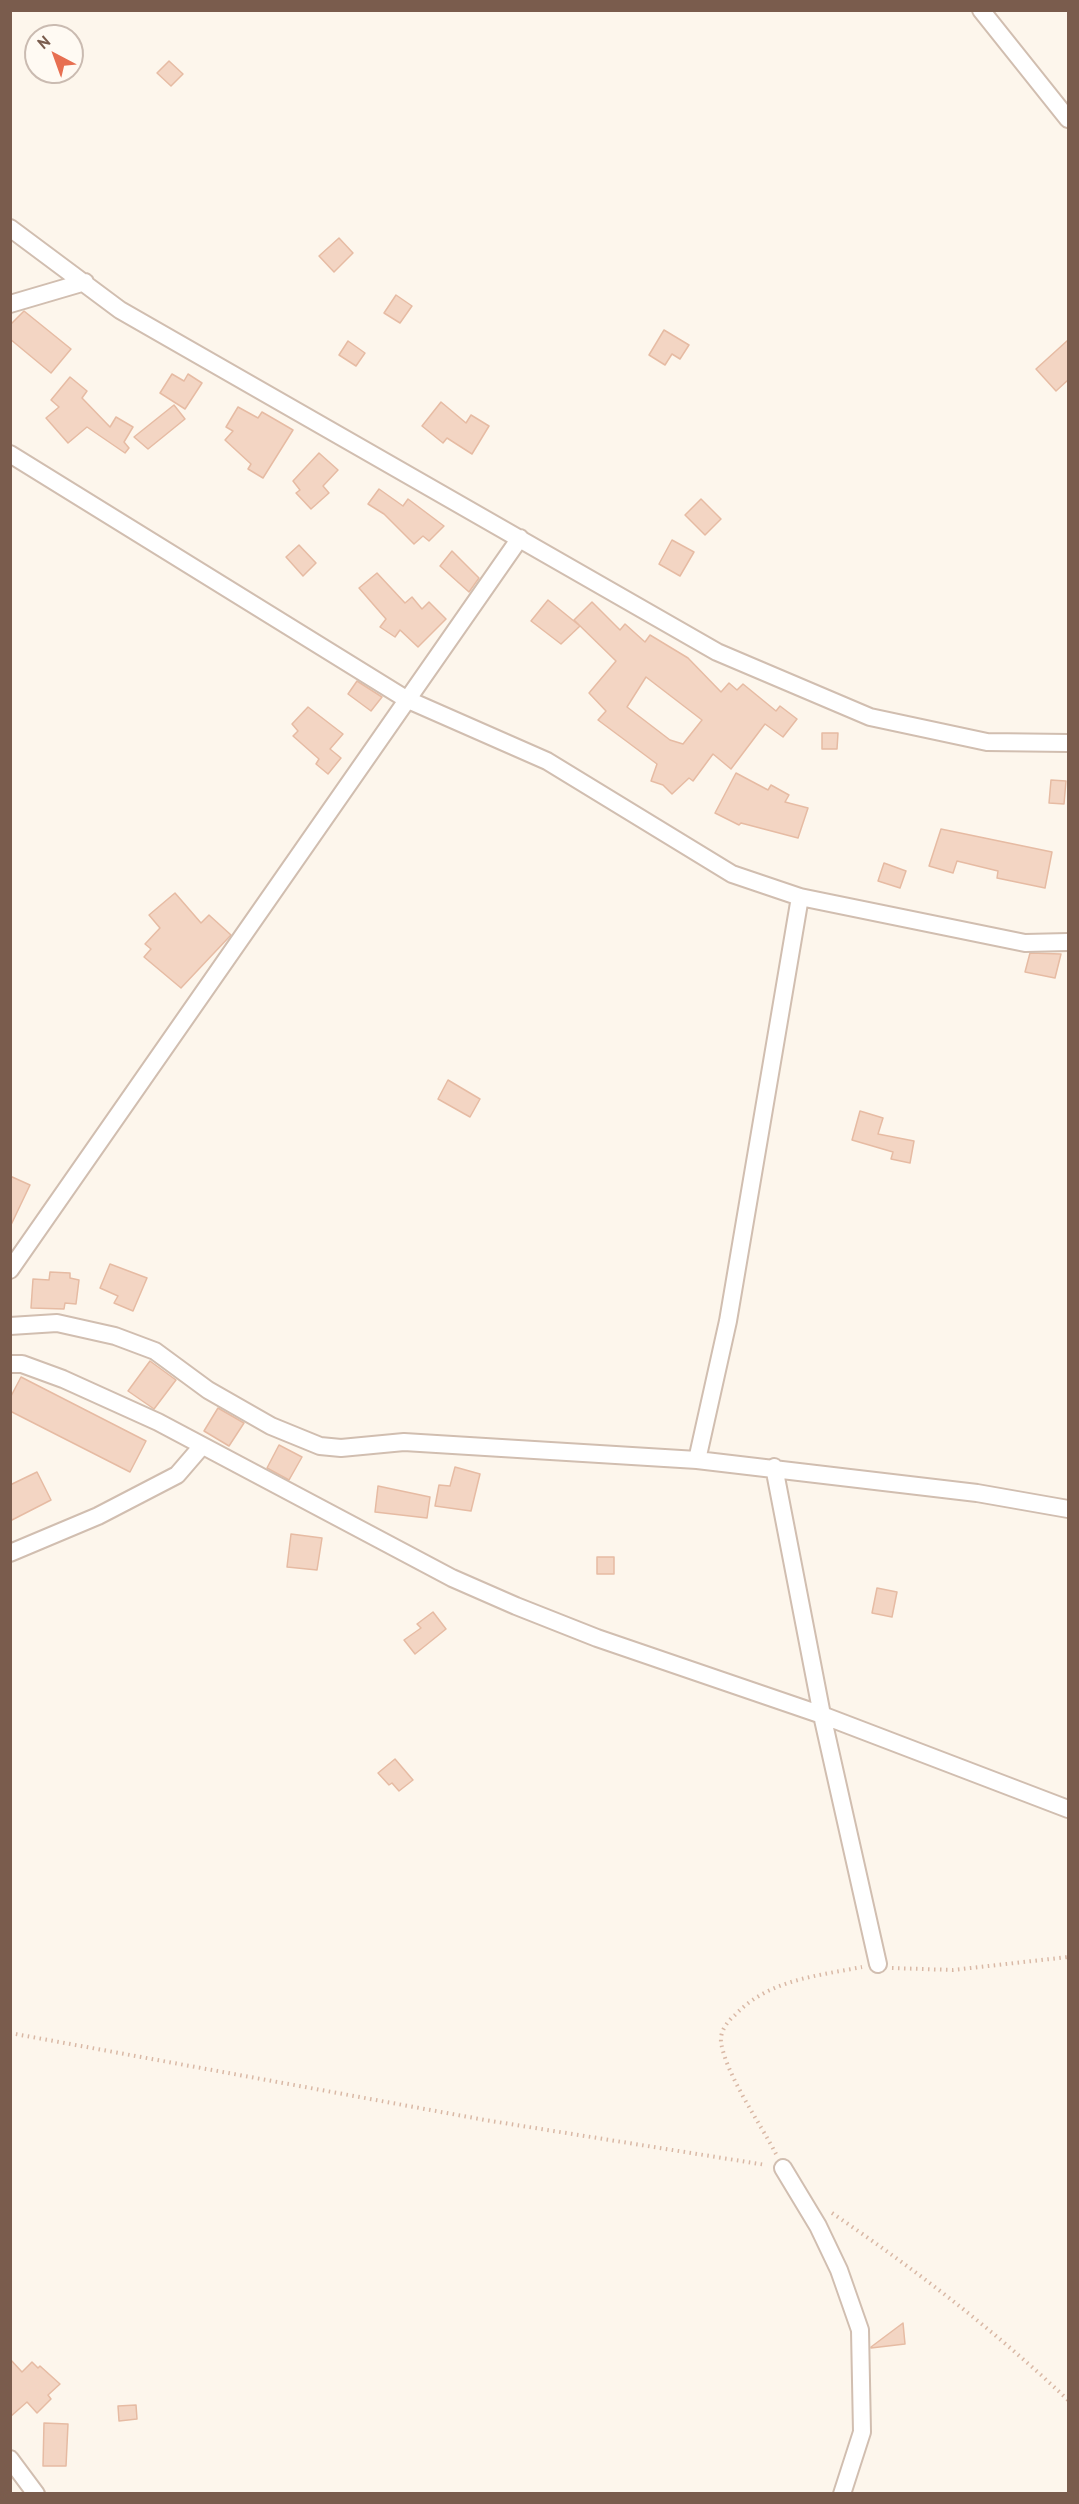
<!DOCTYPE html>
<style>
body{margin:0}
#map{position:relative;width:1079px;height:2504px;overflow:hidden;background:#fdf6ec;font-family:"PT Sans",sans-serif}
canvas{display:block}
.frame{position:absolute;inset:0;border:12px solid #7a5c4d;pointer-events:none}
.north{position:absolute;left:24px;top:24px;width:60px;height:60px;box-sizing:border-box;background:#fffaf3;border:2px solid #cabbb1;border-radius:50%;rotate:319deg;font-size:16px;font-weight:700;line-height:24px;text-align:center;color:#7a5c4d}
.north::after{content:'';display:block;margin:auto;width:21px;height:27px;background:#e76f51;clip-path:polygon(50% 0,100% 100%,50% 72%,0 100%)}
</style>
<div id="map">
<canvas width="1079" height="2504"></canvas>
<div class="frame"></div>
<div class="north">N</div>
</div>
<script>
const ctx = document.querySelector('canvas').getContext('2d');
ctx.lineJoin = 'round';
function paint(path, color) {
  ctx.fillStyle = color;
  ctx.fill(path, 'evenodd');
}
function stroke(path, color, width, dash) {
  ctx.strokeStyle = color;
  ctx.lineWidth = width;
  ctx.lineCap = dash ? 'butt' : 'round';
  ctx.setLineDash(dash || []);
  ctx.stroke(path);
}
const building = new Path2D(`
 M169,61L183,74L171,86L157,73Z
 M339,238L353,253L334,272L319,256Z
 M396,295L412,306L400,323L384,313Z
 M24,311L71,349L51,373L10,339V325Z
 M664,330L689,345L680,359L672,354L665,365L649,355Z
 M1068,340V380L1056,391L1036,369Z
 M348,341L365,353L356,366L339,355Z
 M172,374L184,381L188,374L202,383L185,409L160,393Z
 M70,377L87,391L82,398L110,427L116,417L133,427L124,442L129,448L125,453L87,427L68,443L46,418L59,407L51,400Z
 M441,402L466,423L471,415L489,426L472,454L447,438L443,443L422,426Z
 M174,405L185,419L148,449L134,437Z
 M238,407L258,418L262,412L293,430L263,478L248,469L251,464L225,440L233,431L226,427Z
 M319,453L338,470L323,486L329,493L311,509L296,493L300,490L293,481Z
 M379,489L403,506L408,499L444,526L429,541L423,536L414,544L384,514L368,504Z
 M701,499L721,519L705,535L685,515Z
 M672,540L694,552L680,576L659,564Z
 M299,545L316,563L303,576L286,557Z
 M452,551L479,578L469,592L440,566Z
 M377,573L405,603L412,597L422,609L429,602L446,619L418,647L400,630L395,637L380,627L386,619L359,588Z
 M548,600L580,626L561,644L531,621Z
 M592,602L620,630L625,624L645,642L650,635L688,658L721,692L729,683L737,690L743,684L776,711L780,706L797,719L783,737L765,724L731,769L713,754L693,781L689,778L672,794L663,785L651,781L657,764L598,720L606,711L589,693L616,661L574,620ZM646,677L702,720L683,744L670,740L627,707Z
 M357,681L382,697L371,711L348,694Z
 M308,707L343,734L330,749L341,758L328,774L316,764L319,759L293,736L298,731L292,724Z
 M822,733H838L837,749H822Z
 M736,773L768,790L771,785L789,795L785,802L808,808L798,838L741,823L739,825L715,813Z
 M1051,780L1066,781L1064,804L1049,803Z
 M941,829L1052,852L1045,888L997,878L998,871L957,861L953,873L929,866Z
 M884,863L906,871L900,888L878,881Z
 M175,893L201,923L209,915L231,935L181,988L144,957L151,949L145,944L160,928L149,915Z
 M1030,953L1061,954L1055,978L1025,972Z
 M448,1080L480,1099L470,1117L438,1099Z
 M860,1111L883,1118L878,1134L914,1141L910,1163L891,1159L893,1152L852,1140Z
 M10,1176L30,1185L10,1227Z
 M110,1264L147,1278L133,1311L114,1303L118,1296L100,1288Z
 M50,1272L70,1273V1278L79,1280L76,1304L65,1303L64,1309L31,1308L33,1279L49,1280Z
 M150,1361L176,1380L154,1409L128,1391Z
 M21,1377L146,1441L130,1472L10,1411V1398Z
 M218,1408L244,1423L229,1446L204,1431Z
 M279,1445L302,1457L289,1480L267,1468Z
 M455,1467L480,1474L471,1511L435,1506L439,1485L450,1486Z
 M37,1472L51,1500L10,1521V1485Z
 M378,1486L430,1497L427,1518L375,1512Z
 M291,1534L322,1538L317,1570L287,1567Z
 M597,1557H614V1574H597Z
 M877,1588L897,1592L892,1617L872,1613Z
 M433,1612L446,1629L415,1654L404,1640L421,1628L417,1624Z
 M395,1759L413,1780L399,1791L392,1783L389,1785L378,1773Z
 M903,2323L905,2344L871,2348V2347Z
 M10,2359L22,2372L32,2362L38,2368L40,2366L60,2384L48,2395L51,2399L37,2413L27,2402L10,2417Z
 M136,2405L137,2419L119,2421L118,2406Z
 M44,2423L68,2424L66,2466H43Z`);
paint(building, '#f3d5c3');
stroke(building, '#e6bba3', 1.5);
const street = new Path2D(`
 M981,10L1068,119
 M10,228L120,310L717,652L870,717L987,742L1068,743
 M10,304L85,282
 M10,454L406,699L547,761L732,874L800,897L1025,943L1068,942
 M10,1270L520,538
 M10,1326L57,1323L115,1336L155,1351L208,1390L271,1426L320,1446L341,1448L404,1442L697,1460L977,1493L1068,1509
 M10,1364H22L63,1379L158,1422L452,1578L516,1606L597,1638L822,1715L1068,1809
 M697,1460L728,1321L800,897
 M774,1467L822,1715L878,1964
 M10,1553L98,1516L177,1475L202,1446
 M783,2168L818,2226L839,2270L860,2330L862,2432L842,2494
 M10,2459L36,2494`);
stroke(street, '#d1beb0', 20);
stroke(new Path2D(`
 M892,1968L953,1970L1068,1957
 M10,2033L485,2120L766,2165
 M776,2154C760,2123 726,2075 721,2042C720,2031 727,2022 735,2015C768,1980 816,1976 862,1967
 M832,2213C916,2270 994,2330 1068,2400`), '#d9b8a5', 4, [1.5, 4.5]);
stroke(street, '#fff', 16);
</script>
